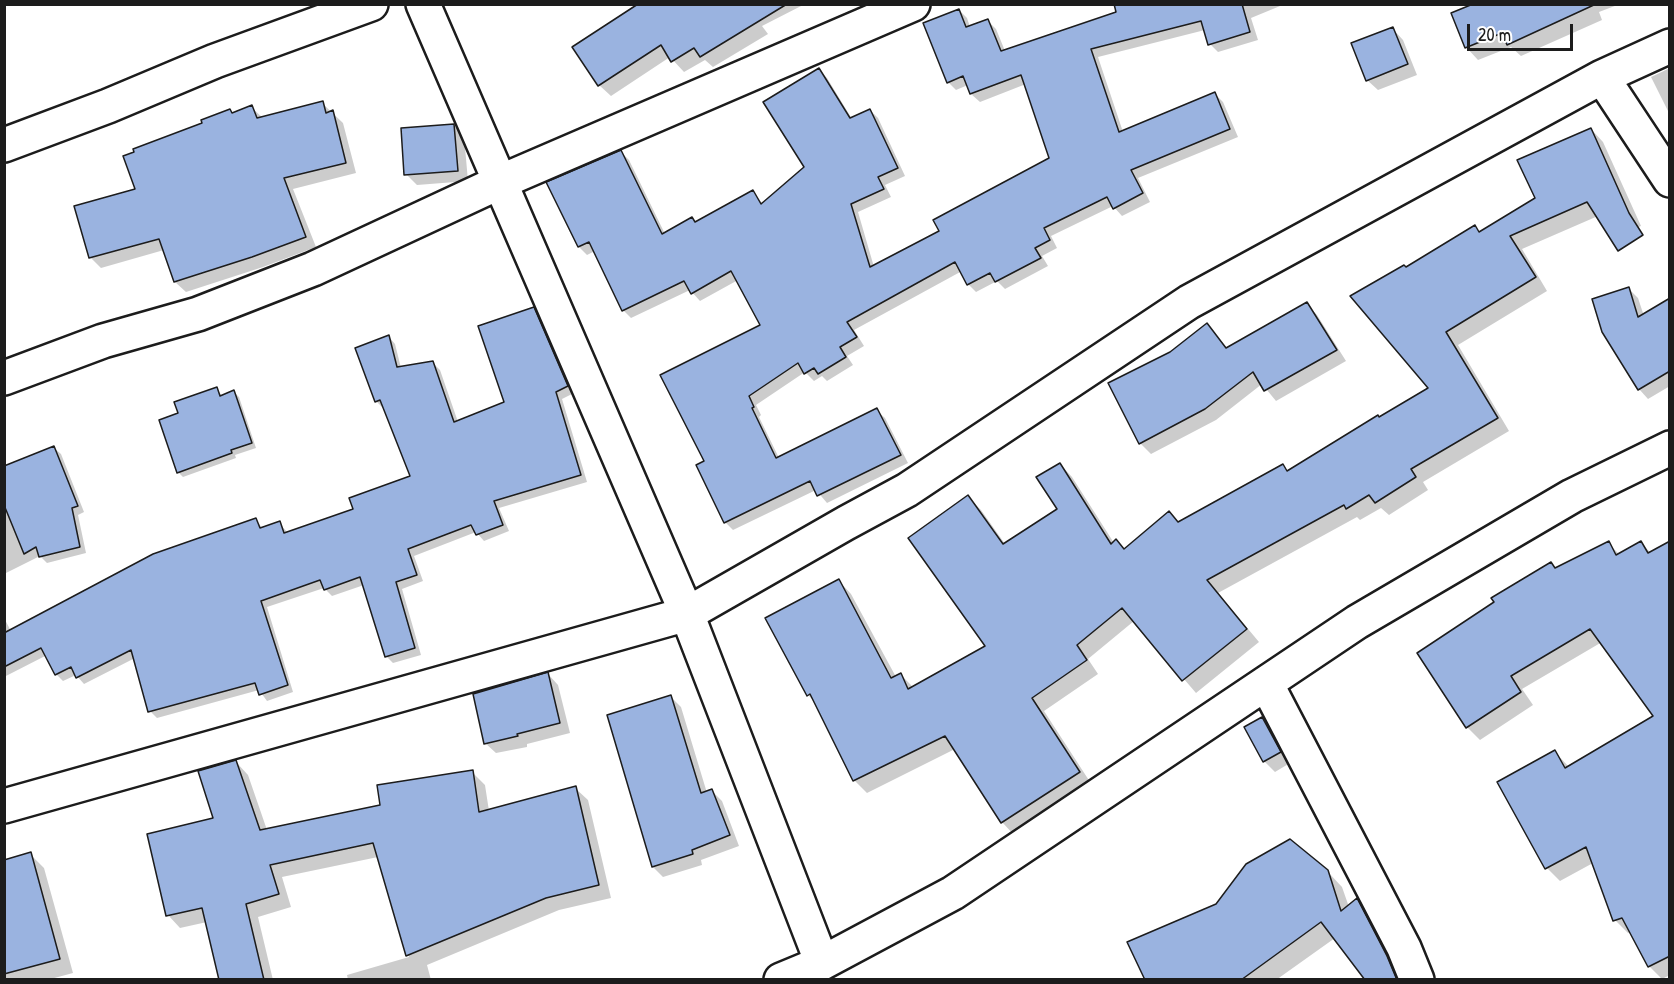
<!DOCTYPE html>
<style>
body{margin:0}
#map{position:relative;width:1674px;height:984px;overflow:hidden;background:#fff;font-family:"Patrick Hand",sans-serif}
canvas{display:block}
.frame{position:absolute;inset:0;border:6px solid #1c1c1c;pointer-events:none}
.scale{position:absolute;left:1467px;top:24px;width:106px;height:27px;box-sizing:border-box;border:3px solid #1c1c1c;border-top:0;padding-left:8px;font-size:18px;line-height:21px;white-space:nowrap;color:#1c1c1c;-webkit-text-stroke:4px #fff;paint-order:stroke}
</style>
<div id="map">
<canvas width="1674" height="984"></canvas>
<div class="frame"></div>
<div class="scale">20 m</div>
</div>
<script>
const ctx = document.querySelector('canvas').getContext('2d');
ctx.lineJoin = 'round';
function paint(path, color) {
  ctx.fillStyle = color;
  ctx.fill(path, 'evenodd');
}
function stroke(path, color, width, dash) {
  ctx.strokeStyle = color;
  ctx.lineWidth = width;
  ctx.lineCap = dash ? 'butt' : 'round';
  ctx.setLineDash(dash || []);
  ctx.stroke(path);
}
paint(new Path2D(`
 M660,4H805L762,26L768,34L713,67L705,60L684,72L670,57L611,96L599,85Z
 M1115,4H1285L1251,18L1258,40L1218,52L1210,44L1205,30L1098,57L1123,132L1214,93L1223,102L1238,137L1138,178L1150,202L1122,216L1113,206L1051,236L1057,248L1042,256L1048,266L1005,289L997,281L976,292L968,284L962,271L854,330L864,346L847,356L853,365L827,381L822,376L814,381L805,372L756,405L761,415L759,417L779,458L876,410L885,418L908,463L827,503L816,490L733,530L725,522L706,462L762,326L738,280L700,301L690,290L631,318L623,310L595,251L587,255L579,247L548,183L621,152L629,160L665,234L692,218L696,223L753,192L763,204L806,168L819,70L827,78L852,119L870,110L878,118L905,176L885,185L891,197L858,212L874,267L941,232L1051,159L1026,84L980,102L971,94L968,85L956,90L948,82L959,10L967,18L970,27L987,20L996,29L1005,51L1117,13Z
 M1477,4H1620L1599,12L1602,20L1521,56L1511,47L1478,60L1466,47Z
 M1393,29L1403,40L1417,75L1378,90L1367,80Z
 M1670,68V115L1651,77Z
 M322,103L343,123L356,173L293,189L316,247L263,267L186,292L175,282L164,250L101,268L90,257L137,190L233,114L251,107L263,118Z
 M454,125L464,136L468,181L417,185L406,174Z
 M1591,129L1603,142L1641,226L1616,236L1598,216L1522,249L1547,291L1458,345L1509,431L1423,482L1428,490L1389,515L1381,508L1360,520L1357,517L1218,593L1259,642L1196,693L1134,621L1088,659L1098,674L1044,711L1092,785L1014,835L1002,822L955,749L867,793L855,781L816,703L808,695L839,581L851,594L896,677L901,675L914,688L988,646L968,497L981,510L1005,544L1059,510L1060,464L1072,477L1114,543L1125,551L1283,466L1289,472L1431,388L1406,269L1475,227L1481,233L1537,199Z
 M1629,289L1638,298L1644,316L1670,300V386L1648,399L1639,389Z
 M1307,304L1317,315L1346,361L1276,401L1262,384L1216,420L1151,454L1140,443L1171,353L1207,325L1228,349Z
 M533,309L540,316L574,393L562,399L587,482L499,508L509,531L484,541L476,532L414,556L423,581L402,589L421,655L393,663L386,656L364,585L332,596L324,588L267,607L293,692L267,701L259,690L157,718L150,711L135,658L84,684L76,675L63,681L56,674L47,655L4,677V618L11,631L255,519L263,529L279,523L288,533L355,510L412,477L385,408H383L376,401L389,337L395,344L401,368L433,363L440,370L458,422L506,403Z
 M217,389L222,396L234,392L239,397L256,448L235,455L236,458L183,477L178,472L180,414Z
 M54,448L61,454L84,512L78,515L86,553L47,563L40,556L4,574V467Z
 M1608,543L1620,555L1641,543L1651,553L1670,543V978L1668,976L1662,979L1649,966L1631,932L1628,933L1615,920L1593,863L1560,881L1547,868L1499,783L1555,752L1569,767L1656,716L1602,642L1522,689L1533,705L1480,740L1467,727L1556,570Z
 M548,674L558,685L570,733L527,744V747L496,753L485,743Z
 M671,697L681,707L707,793L712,791L722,801L739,846L701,860L702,865L663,877L653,867L609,716Z
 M1262,719L1273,729L1290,763L1275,772L1264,761Z
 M236,762L248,775L267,830L381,806L472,772L485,785L489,811L575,788L588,800L611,898L559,910L427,965L431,980H348L347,975L409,957L378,857L282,877L291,907L258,917L273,980H220L207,922L180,928L168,915L215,819Z
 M30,854L44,868L73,973L47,980H4V861Z
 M1327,871L1342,887L1349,907L1357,900L1372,915L1404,980H1367L1335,938L1276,980H1147Z`), '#0003');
const building = new Path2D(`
 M638,4H787L700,57L694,48L671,62L661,45L598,86L572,47Z
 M1114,4H1242L1250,32L1208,45L1201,21L1091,49L1119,132L1215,92L1230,129L1131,170L1143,193L1113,209L1107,197L1044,228L1050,240L1035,248L1041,258L995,282L990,273L967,285L955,262L847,322L857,337L840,347L846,357L818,374L814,368L804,374L798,363L749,396L754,407L752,408L776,458L877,408L901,455L817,496L810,481L724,523L696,465L704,461L660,375L760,325L731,271L691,294L684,281L622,311L589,242L578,247L546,182L621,150L662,234L692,217L695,222L753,190L761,204L804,167L763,102L819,68L850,118L870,109L898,168L878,177L884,189L851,204L870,267L939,231L933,220L1049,158L1021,75L970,94L963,76L947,83L923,23L959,9L966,27L988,19L1001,51L1116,12Z
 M1473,4H1596L1507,45L1502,33L1465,48L1451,13Z
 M1393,27L1408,64L1366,81L1351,43Z
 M323,101L326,113L333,110L346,163L284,178L306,237L252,257L174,282L159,239L89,258L74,206L135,189L123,156L134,152L133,149L202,123L201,120L230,109L232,113L252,105L257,118Z
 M454,124L458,171L404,175L401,128Z
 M1591,128L1629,213L1643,235L1618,251L1587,202L1510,236L1536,277L1446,332L1498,418L1411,469L1416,477L1375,503L1369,495L1346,509L1344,505L1207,580L1247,629L1182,681L1122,608L1077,645L1087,660L1032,698L1080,772L1001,823L945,736L853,781L810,694L807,696L765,618L839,579L891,678L901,673L908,689L985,646L908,538L968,495L1003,544L1057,509L1036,477L1060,463L1111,544L1116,539L1124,549L1169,511L1178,522L1283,464L1287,471L1378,415L1379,417L1428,388L1350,296L1404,265L1406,267L1475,225L1479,232L1535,198L1517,160Z
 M1629,287L1638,317L1670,298V371L1638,390L1602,332L1592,299Z
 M1307,302L1337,350L1264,391L1253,372L1205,409L1139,444L1108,383L1170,352L1207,323L1226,348Z
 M534,307L568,386L556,392L581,475L494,501L503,525L476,535L471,525L408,549L417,575L396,582L415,648L385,657L360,577L324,590L320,580L261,601L288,685L259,695L255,683L148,712L131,650L76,678L71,667L55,675L41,648L4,667V633L153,554L256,518L260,528L280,521L284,533L353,509L349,498L410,476L380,400L375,402L355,348L389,335L397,367L433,361L454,422L504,402L478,326Z
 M217,387L220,396L234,390L252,443L231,450L232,453L177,473L159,420L178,413L174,402Z
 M54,446L78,506L72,508L80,547L39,557L36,547L24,554L4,505V466Z
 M1609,541L1616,555L1641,541L1648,553L1670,541V956L1648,967L1622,918L1613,921L1586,847L1545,869L1497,782L1555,750L1565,768L1653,716L1590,629L1511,676L1521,692L1466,728L1417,653L1494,602L1491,598L1551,562L1555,568Z
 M548,672L560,723L517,734L518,736L484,744L473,694Z
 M671,695L701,793L712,789L730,835L692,850L693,854L652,867L607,715Z
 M1262,717L1281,752L1263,762L1244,727Z
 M236,760L260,830L380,805L377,785L473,770L479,812L576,786L599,885L546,898L406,956L373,843L270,865L279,894L246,904L264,980H219L202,908L166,916L147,834L213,818L198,771Z
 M1290,839L1328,870L1341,911L1357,898L1387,956L1397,980H1365L1321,922L1241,980H1145L1127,942L1216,904L1246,864Z
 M31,852L60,959L4,974V860Z`);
paint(building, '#9ab3e0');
stroke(building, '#1c1c1c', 1.5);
const street = new Path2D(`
 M423,4L687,614L822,963
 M1670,46L1602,77L1670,180
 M4,145L108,106L215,61L371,4
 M4,378L103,341L198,314L313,269L500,182L913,4
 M1266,683L1404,948L1417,980
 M4,806L687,614L846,523L907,490L1189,302L1602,77
 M781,980L822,963L953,893L1357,622L1572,496L1670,448`);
stroke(street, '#1c1c1c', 38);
stroke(street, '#fff', 33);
</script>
